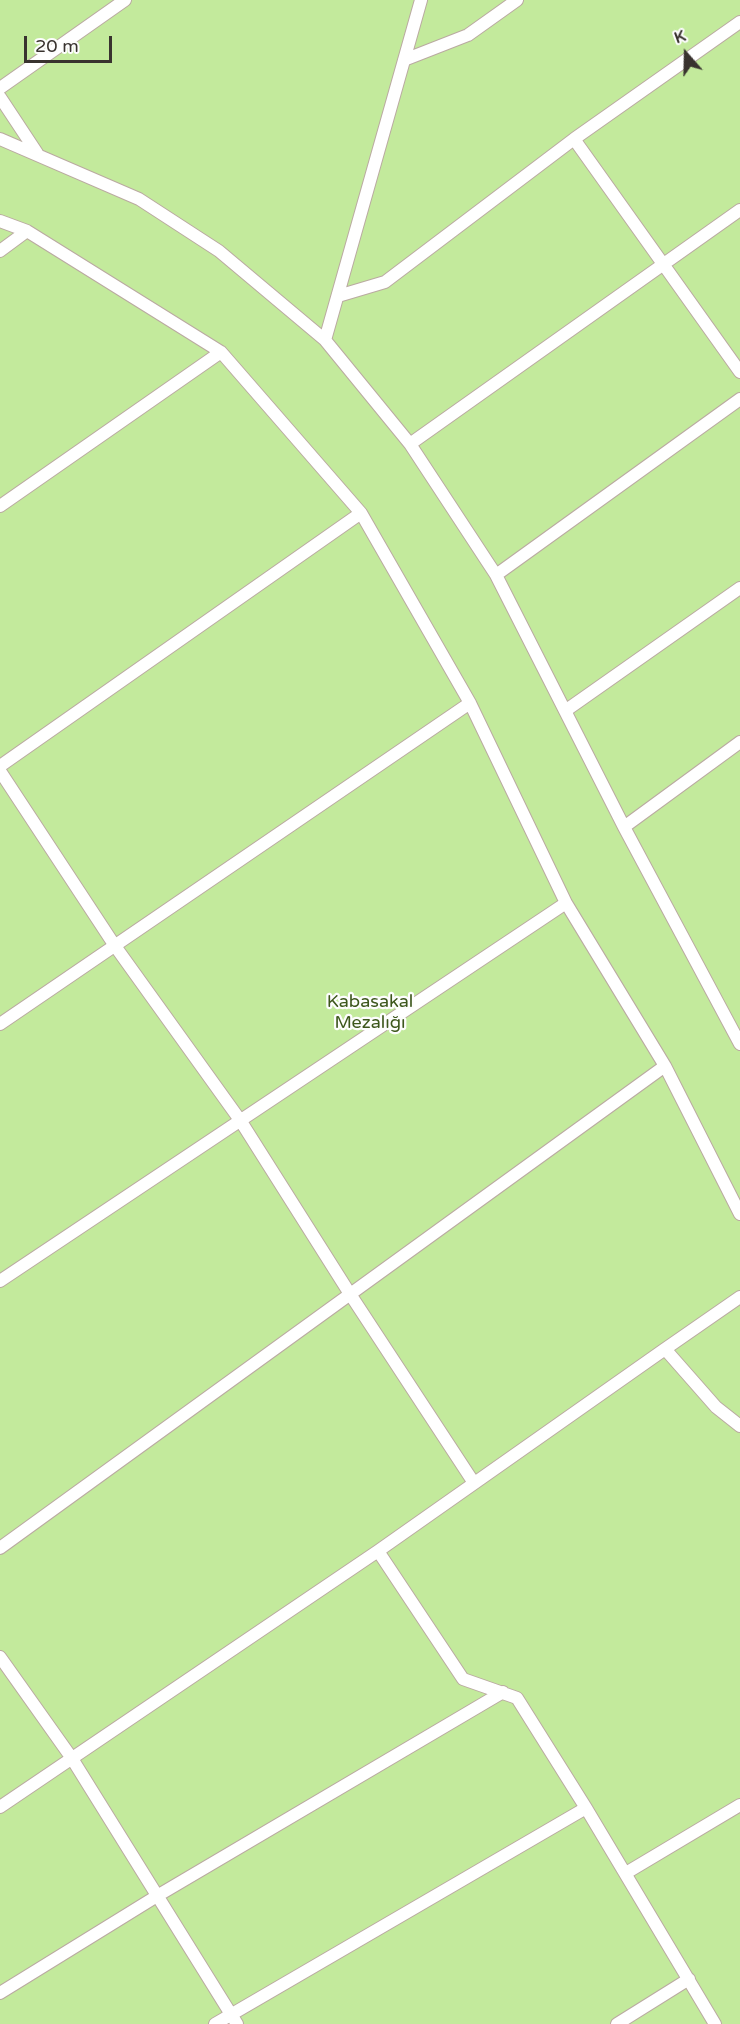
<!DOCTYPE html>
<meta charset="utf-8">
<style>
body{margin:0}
#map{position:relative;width:740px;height:2024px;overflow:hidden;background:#fdede2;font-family:"Varela Round",sans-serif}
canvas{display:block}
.north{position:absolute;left:656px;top:24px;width:60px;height:60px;-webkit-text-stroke:4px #fdfdfd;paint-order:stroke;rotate:340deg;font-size:16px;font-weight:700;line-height:24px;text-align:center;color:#39332f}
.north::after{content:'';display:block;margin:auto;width:21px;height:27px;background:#39332f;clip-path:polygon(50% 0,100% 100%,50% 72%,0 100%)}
.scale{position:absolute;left:24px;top:36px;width:88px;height:27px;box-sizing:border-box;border:3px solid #39332f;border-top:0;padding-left:8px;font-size:18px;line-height:21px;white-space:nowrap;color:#39332f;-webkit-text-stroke:4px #fdfdfd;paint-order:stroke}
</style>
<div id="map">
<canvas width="740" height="2024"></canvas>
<div class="north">K</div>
<div class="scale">20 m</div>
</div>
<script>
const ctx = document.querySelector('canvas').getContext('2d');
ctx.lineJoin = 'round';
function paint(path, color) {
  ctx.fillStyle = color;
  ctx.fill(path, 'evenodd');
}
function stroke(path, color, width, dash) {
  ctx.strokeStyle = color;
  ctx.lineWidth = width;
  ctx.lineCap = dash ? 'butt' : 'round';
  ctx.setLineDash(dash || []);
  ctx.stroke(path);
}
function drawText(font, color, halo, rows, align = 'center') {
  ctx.font = font + ' "Varela Round",sans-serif';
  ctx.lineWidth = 4.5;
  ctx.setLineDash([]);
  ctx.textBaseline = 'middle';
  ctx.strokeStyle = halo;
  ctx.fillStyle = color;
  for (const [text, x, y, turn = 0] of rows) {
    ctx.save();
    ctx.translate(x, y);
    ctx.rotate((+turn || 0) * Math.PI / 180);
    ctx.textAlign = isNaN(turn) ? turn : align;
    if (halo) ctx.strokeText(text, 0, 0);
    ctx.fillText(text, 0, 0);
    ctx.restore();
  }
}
paint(new Path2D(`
 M0,0H740V2024H0Z`), '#c3ea9c');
const service = new Path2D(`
 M404,60L468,35L517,0
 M0,88L125,0
 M0,97L37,153
 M0,139L139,199L219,251L325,340L410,444L496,575L624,827L740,1044
 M574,139L740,372
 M0,221L27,231L221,352L361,513L470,703L566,903L665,1066L740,1214
 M0,251L27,231
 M338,296L385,282L574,139L740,22
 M325,340L421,0
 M410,444L740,210
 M0,506L221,352
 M496,575L740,399
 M565,711L740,588
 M0,766L361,513
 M0,771L115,946L240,1120L350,1294L474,1483
 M624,827L740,742
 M0,1024L470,703
 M0,1281L566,903
 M665,1349L740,1297
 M0,1548L665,1066
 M378,1551L463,1679L517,1698L586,1808L715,2024
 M0,1657L71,1757L237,2024
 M0,1807L378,1551L665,1349L716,1407L740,1426
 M626,1873L740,1805
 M0,1993L157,1896L503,1692
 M215,2024L586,1808
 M617,2024L689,1979`);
stroke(service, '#baaaa1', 14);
stroke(service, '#fff', 12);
drawText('18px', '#3d571c', '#fdfdfd', [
 ["Kabasakal",370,1002],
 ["Mezalığı",370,1023]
]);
</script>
